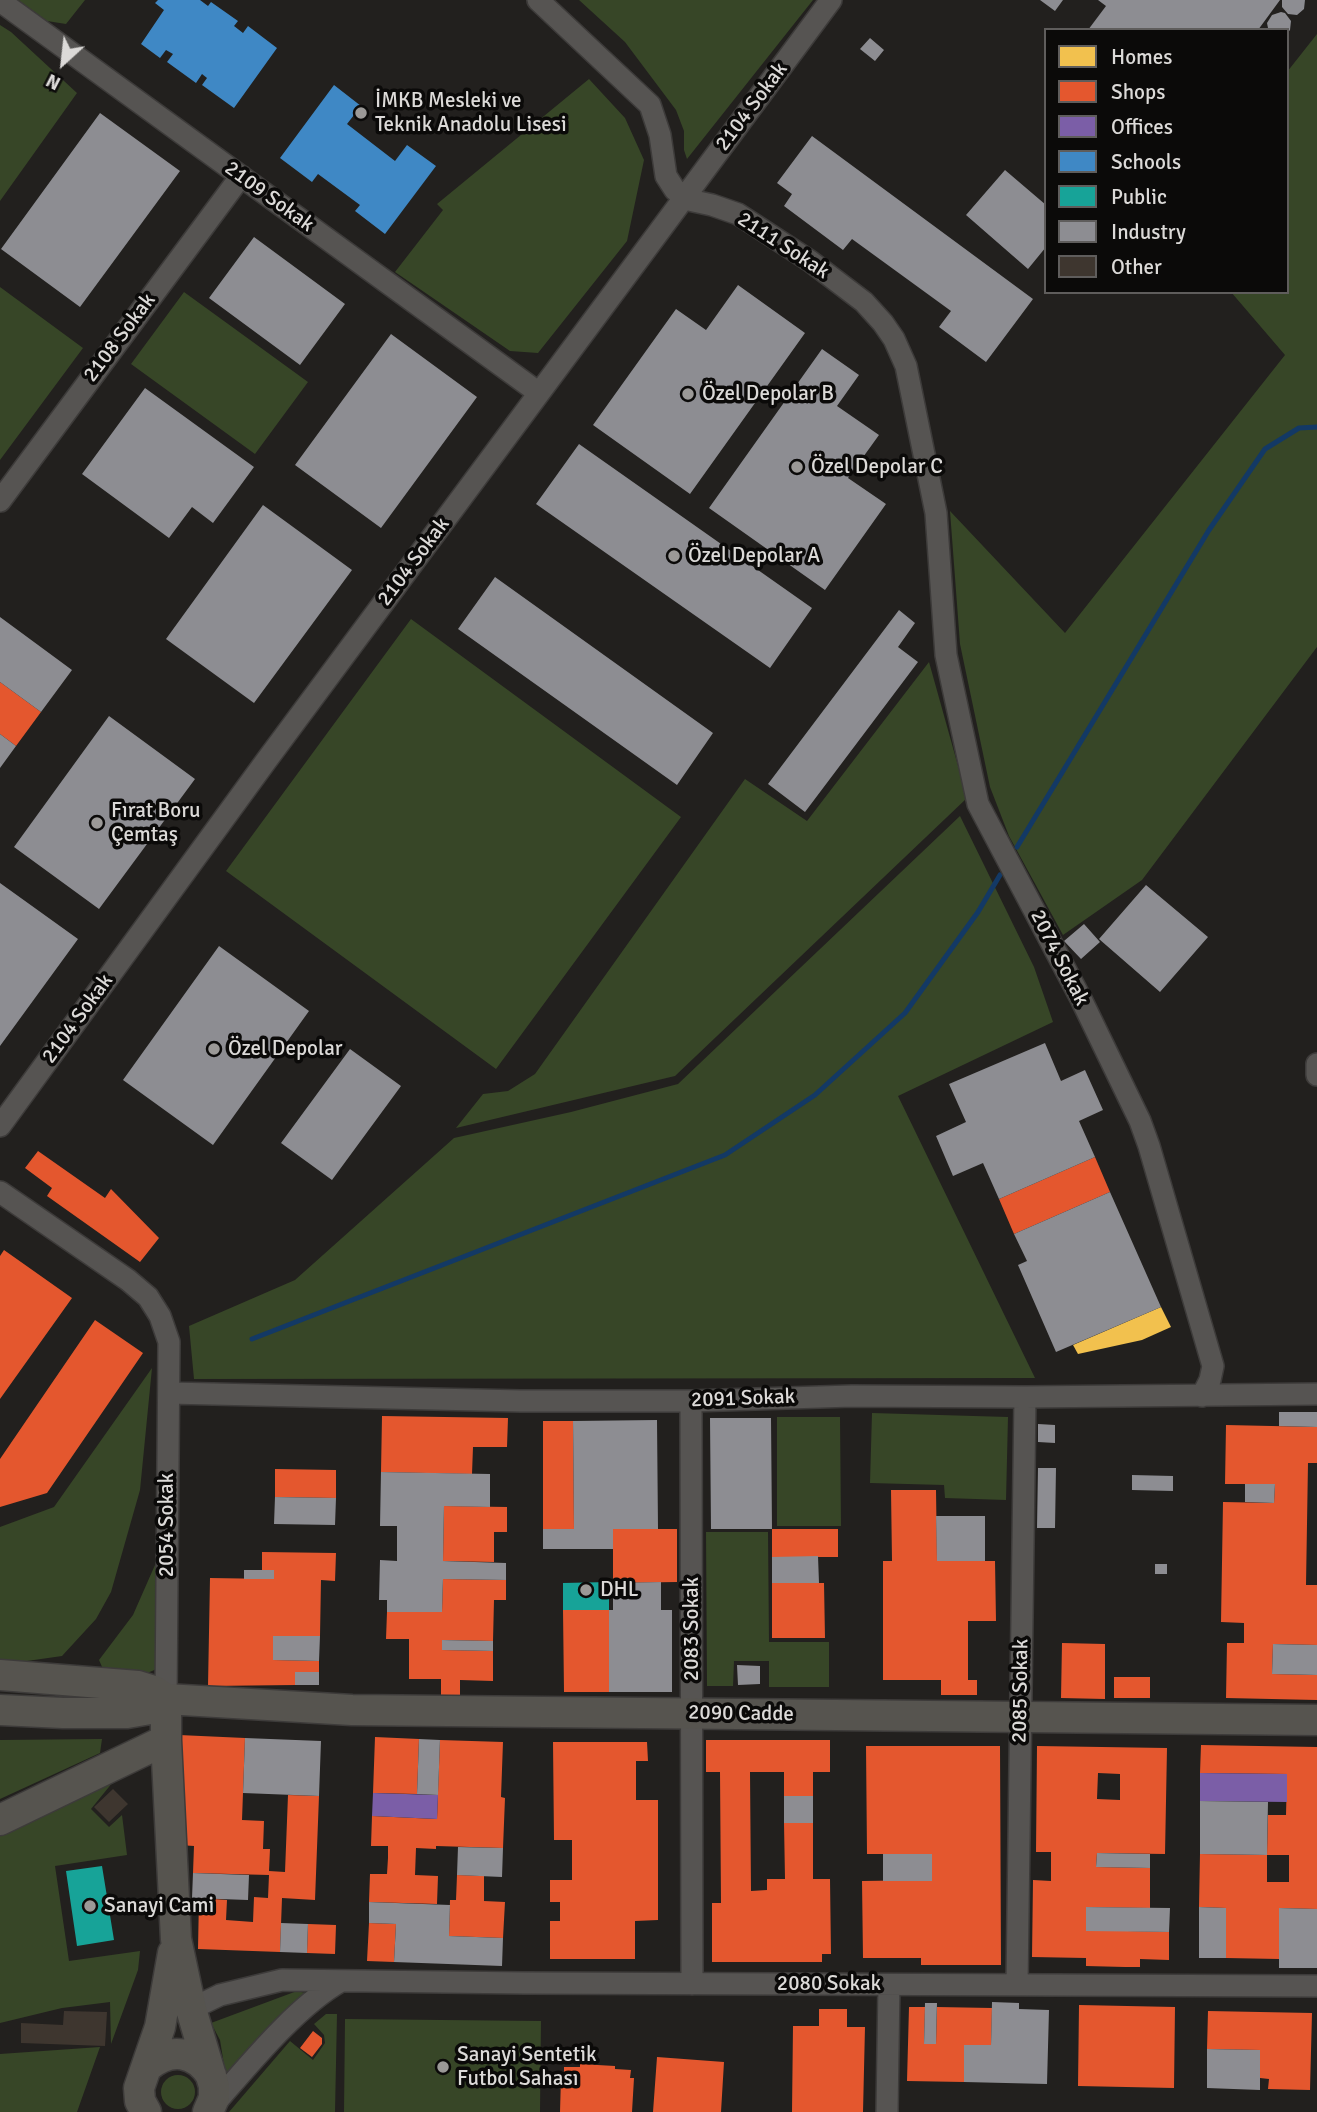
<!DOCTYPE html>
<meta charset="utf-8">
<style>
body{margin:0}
#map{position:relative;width:1317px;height:2112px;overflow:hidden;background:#22201e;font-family:Signika,sans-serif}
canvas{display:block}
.legend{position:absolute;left:1044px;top:28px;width:245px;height:266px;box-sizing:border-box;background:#0b0a09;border:2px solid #5f5d5c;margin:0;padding:9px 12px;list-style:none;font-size:21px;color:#dcdad8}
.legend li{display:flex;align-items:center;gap:14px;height:35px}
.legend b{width:35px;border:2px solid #5f5d5c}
.north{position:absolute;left:28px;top:28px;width:70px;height:70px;-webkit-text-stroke:5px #0b0a09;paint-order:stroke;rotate:207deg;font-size:19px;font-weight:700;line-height:28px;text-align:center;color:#dcdad8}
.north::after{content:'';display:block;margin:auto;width:24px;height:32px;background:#dcdad8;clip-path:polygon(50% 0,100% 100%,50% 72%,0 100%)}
</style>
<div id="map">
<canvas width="1317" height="2112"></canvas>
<ul class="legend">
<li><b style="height:19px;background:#f2c14e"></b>Homes</li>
<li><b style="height:19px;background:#e4572e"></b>Shops</li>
<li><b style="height:19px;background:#7b5ea7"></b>Offices</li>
<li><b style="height:19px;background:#3f88c5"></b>Schools</li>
<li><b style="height:19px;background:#17a398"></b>Public</li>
<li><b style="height:19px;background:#8d8d92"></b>Industry</li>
<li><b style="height:19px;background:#3e362f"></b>Other</li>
</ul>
<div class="north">N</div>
</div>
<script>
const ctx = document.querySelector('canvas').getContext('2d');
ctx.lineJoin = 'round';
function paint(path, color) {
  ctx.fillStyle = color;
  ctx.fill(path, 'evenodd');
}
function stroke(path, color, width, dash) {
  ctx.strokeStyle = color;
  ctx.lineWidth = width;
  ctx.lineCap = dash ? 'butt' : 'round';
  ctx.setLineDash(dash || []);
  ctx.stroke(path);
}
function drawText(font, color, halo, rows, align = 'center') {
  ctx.font = font + ' Signika,sans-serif';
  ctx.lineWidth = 7;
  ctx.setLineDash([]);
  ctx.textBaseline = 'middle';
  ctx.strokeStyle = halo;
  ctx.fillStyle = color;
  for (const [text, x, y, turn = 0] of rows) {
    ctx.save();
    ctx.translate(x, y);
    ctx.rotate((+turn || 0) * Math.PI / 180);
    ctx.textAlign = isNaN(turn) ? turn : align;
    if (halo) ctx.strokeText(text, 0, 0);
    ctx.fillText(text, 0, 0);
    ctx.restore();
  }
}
paint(new Path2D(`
 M18,0H85L66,24L47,21Z
 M579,0H813L687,159L684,150V131L676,110L625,42Z
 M0,25L11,32L77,93L0,201Z
 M1317,34V647L1142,880L1063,935L1009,836L990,787L960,644L950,511L1065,633L1285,355L1231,292H1287V72Z
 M589,79L625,118L644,160L627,241L538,353L510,351L395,272L443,210L437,204Z
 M0,287L83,348L0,460Z
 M184,292L308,382L255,454L131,364Z
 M411,619L681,817L496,1069L226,871Z
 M929,662L967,798L675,1076L456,1128L483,1094L508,1091L535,1074L745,779L807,821Z
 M960,816L1034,967L1053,1022L898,1096L1035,1378L194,1379L189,1326L295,1280L454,1138L571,1112L678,1084Z
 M152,1368L140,1490L111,1592L96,1619L62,1656L13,1663L0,1661V1527L54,1507Z
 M872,1413L1008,1417L1006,1500L945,1498L944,1485L870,1483Z
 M777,1417H840L841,1526H777Z
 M706,1532H768L769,1642H829V1687H769V1661H734L733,1686H707Z
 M155,1565L160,1568L159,1668L145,1674L103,1669L99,1660L133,1615Z
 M102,1739L100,1753L0,1799V1740Z
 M117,1777L91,1809L109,1827L122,1815L127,1855L55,1866L69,1961L140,1951L138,1970L111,2044L110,2002L62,2008L0,2023V1829Z
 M297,1991L310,1994L226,2077L220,2040L211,2023Z
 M326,2014H337L335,2112H229L290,2041L313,2060L325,2043L324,2035L314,2024Z
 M345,2019L541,2021L540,2112H344Z
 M100,2047L77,2112H0V2054Z
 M161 2092a17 17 0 1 1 34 0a17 17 0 1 1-34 0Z`), '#374627');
paint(new Path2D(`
 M1161,1307L1171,1327L1142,1340L1078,1354L1073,1345Z`), '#f2c14e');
paint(new Path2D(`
 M0,682L41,712L16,746L0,734Z
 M38,1151L105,1198L111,1189L159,1238L140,1262L47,1196L52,1188L25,1168Z
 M1095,1157L1110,1192L1014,1234L999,1199Z
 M4,1250L72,1298L0,1399V1256Z
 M95,1320L143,1353L47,1493L0,1507V1459Z
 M382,1416L508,1418L507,1447H473L472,1474L381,1472Z
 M543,1421H573L574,1529H543Z
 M1226,1425L1317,1427V1463H1308L1306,1585H1317V1645L1273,1644L1272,1674L1317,1675V1700L1226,1698L1227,1643H1244V1623L1221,1622L1223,1502L1274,1503L1275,1484H1225Z
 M275,1469L336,1470V1498L275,1497Z
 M891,1490H936L937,1561H995L996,1621H968V1680H977V1695H941V1680H883V1561H892Z
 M444,1506L507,1507V1532H494V1562L443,1561Z
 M613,1529H677V1582L613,1583Z
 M772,1529H838V1557H772Z
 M262,1552L336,1553L335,1581L321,1580L320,1636H273V1660L319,1661V1672H295V1685L208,1686L210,1578L274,1579V1570H262Z
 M443,1579L506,1580V1600H494L493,1641L442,1640V1650L493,1651V1681L460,1680V1697H441V1679H409V1639H386L387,1612H442Z
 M772,1583H824L825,1638H772Z
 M563,1610H609V1692H564Z
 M1062,1643L1105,1644V1699L1061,1698Z
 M1114,1677H1150V1698H1114Z
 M179,1735L245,1738L242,1820L264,1821L263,1849H270L269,1871L285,1872L288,1795L319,1796L315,1900L282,1898L280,1952L198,1949L199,1898L227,1900L226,1920L253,1922L254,1897L268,1898L269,1875L193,1873L194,1846L179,1845Z
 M375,1737L419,1739L417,1794L373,1793Z
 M440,1740L503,1742L501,1797L505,1798L503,1848L436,1846V1849L416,1848L415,1875L438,1876L437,1904L369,1902L370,1874H387L388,1858V1846H371L372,1816L437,1819Z
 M706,1740H830V1772H813V1796H784V1772H750L751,1891L767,1890V1879H785L784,1823H813V1879H830L831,1954H822V1962H712V1903H721L720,1772H706Z
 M553,1742H647L648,1761H636V1800H658V1920L635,1921V1959H550V1921H560V1902H550V1880H572V1840H554Z
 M1201,1745L1317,1747V1909L1279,1908V1959L1226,1958V1908L1199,1907L1200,1854L1267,1855V1882H1289V1855H1267L1268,1815H1286L1287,1774L1200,1773Z
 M866,1746H1000L1001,1965H921V1958H863L862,1881L932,1880V1854H867Z
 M1037,1746L1167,1748L1165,1854L1097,1853L1096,1867L1150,1868V1908L1086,1907V1930L1169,1932V1960L1140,1959V1967H1125L1086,1966V1958L1032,1957L1033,1880L1051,1881V1852H1036ZM1098,1773L1120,1774V1800L1097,1799Z
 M457,1875L484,1876V1901L505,1902L503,1938L449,1936L450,1900H456Z
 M369,1923L396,1924L394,1962L367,1961Z
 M308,1924L336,1925L335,1954L307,1953Z
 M1079,2005L1175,2007L1174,2088L1078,2086Z
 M909,2007H925L924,2044H936L937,2007L992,2008L991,2045H964V2082L907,2081Z
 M819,2009H847V2027H865L863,2112H792L793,2026H819Z
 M1208,2011L1312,2013L1310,2090L1268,2089L1269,2079L1260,2078V2050L1207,2049Z
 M313,2031L322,2038V2044L312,2057L300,2048Z
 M657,2057L724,2062L721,2112H653Z
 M580,2064L615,2066V2069L631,2070L630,2078H634L632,2112H560L561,2077H564V2067H580Z`), '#e4572e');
paint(new Path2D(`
 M1200,1773L1287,1774V1802L1200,1801Z
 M373,1793L438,1795L437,1819L372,1816Z`), '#7b5ea7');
paint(new Path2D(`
 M158,0H200L208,6L211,2L238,21L234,26L243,33L248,26L277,48L234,108L202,85L207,78L202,74L196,83L167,62L173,54L166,50L160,58L141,44L164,10L155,3Z
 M334,85L361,106L347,124L395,161L407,145L436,166L385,234L355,211L360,205L318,174L312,182L280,158Z`), '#3f88c5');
paint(new Path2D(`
 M609,1582V1610H563V1583Z
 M102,1866L114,1940L77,1946L66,1871Z`), '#17a398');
paint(new Path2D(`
 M1040,0H1063L1055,11Z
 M1098,0H1280L1258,30H1088L1106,6Z
 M1282,0H1305L1304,9L1297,15L1288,14L1282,7Z
 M1281,12L1285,13L1291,21L1290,30L1287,33V30H1269L1268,28L1267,23L1272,15Z
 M870,38L884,50L875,61L860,49Z
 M100,113L180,171L80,307L1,249Z
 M812,136L1033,299L986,362L939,327L951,311L852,239L843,250L784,206L792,194L777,183Z
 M1005,170L1046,205V247L1028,269L966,215Z
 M254,237L345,304L300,365L209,298Z
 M738,285L805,333L690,494L593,425L676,309L706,330Z
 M391,334L477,397L381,528L295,465Z
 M822,349L859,375L837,406L879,435L848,478L886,504L825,590L709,508Z
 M145,388L254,467L213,523L192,507L169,538L82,474Z
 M579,444L812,608L770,668L536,504Z
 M263,505L352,570L254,703L166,639Z
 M495,577L713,733L677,785L458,629Z
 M899,610L915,623L898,647L918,662L805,812L768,784Z
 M0,617L72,670L41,712L0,682Z
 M109,716L195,779L99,909L14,847Z
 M0,734L16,746L0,768Z
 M0,883L78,939L0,1046Z
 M1146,885L1208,937L1160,992L1099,939Z
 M1084,924L1100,942L1081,959L1064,941Z
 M219,946L309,1011L213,1145L123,1080Z
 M1045,1043L1061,1081L1085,1070L1103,1110L1079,1121L1095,1157L999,1199L983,1163L953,1176L936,1136L966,1122L949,1084Z
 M350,1049L401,1086L332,1180L281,1143Z
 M1110,1192L1161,1307L1056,1352L1018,1265L1027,1261L1014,1234Z
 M1279,1412H1317V1427L1279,1426Z
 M710,1418H771L772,1529H711Z
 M657,1420L658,1529H613V1549H543V1529H574L573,1421Z
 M1038,1424L1055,1425V1443L1038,1442Z
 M1038,1468H1056L1055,1528H1037Z
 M381,1472L490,1474V1507L444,1506L443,1561L506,1563V1580L443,1579L442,1612H387V1600H379L380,1560L397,1561V1526H380Z
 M1132,1475L1173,1476V1491L1132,1490Z
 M1245,1484H1275L1274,1503L1245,1502Z
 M275,1497L336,1498L335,1525L274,1524Z
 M936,1516H985V1561H937Z
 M818,1556L819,1583H772V1557Z
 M1155,1564H1167V1574H1155Z
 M244,1570H274V1579H244Z
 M661,1582V1610H672V1692H609V1610H613V1583Z
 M273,1636H320L319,1661L273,1660Z
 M442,1640L493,1641V1651L442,1650Z
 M1273,1644L1317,1645V1675L1272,1674Z
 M737,1665L760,1666V1684L738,1685Z
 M295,1672H319V1685H295Z
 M245,1738L321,1741L319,1796L243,1793Z
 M419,1739L440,1740L438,1795L417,1794Z
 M784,1796H813V1823H784Z
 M1200,1801L1268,1802L1267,1855L1200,1854Z
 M458,1847L503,1848L502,1877L457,1875Z
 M1097,1853L1150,1854V1868L1096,1867Z
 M883,1854H932V1881H883Z
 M193,1873L249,1875L248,1900L192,1898Z
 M369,1902L450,1905L449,1936L503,1938L502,1966L394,1962L396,1924L369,1923Z
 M1086,1907L1170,1908L1169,1932L1086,1931Z
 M1199,1907L1226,1908V1958H1199Z
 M1279,1908L1317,1909V1968H1279Z
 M281,1923L308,1924L307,1953L280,1952Z
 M992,2002L1019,2003V2009L1049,2010L1047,2084L964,2082V2045H991Z
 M925,2003H937L936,2044H924Z
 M1207,2049L1260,2050V2090L1207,2088Z`), '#8d8d92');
stroke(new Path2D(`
 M1017,847L1209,530L1265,449L1299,428L1317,427
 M252,1339L725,1155L815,1095L905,1013L978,912L1000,875`), '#133965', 5);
paint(new Path2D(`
 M113,1789L128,1804L109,1822L94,1807Z
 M64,2011L107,2012L105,2046L21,2043V2023L63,2025Z`), '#3e362f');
const street = new Path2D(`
 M538,0L650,105L660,135L666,176L675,190L689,200L712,205L738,214L810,261L864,302L883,323L894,339L906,366L936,513L946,655L978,804L1081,999L1140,1121L1149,1146L1213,1366L1210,1380L1202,1396
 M0,1L539,393
 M0,501L241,176
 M1317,1064V1075
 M0,1126L266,761L831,0
 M0,1192L128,1280L148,1297L160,1316L169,1342L166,1699
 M169,1393L521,1401H691L852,1396L1025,1397L1317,1394
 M691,1401L692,1984
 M1017,1985L1025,1397
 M191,2009L220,1995L282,1980L525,1983L1317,1986
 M211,2108C247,2067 295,2007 341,1981
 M887,2112L889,1985`);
const secondary = new Path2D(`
 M0,1675L138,1686L154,1691L166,1699L352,1710L1317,1720
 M166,1699V1740L176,1939L191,2009L214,2086V2098L208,2112
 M0,1710L63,1713H127L150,1709L166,1699
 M0,1820L166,1740
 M148,2066C171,2047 195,2051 211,2075
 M146,2112L140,2101L139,2088L160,2027L173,1953`);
stroke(street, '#3d3b3a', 24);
stroke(secondary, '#3d3b3a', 33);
stroke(street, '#565452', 21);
stroke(secondary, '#56544f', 30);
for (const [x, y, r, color] of [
 [361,113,7,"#9b9997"],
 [688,394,7,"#9b9997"],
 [797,467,7,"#9b9997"],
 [674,556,7,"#9b9997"],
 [97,823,7,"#9b9997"],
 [214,1049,7,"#9b9997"],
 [586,1590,7,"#9b9997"],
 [90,1906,7,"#9b9997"],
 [443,2067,7,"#9b9997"]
]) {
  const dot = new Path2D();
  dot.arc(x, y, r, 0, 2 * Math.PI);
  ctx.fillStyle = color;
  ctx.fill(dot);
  stroke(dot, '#0b0a09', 2.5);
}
drawText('21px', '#dcdad8', '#0b0a09', [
 ["İMKB Mesleki ve",375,101],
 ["Teknik Anadolu Lisesi",375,125],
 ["Özel Depolar B",702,394],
 ["Özel Depolar C",811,467],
 ["Özel Depolar A",688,556],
 ["Fırat Boru",111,811],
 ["Çemtaş",111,835],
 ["Özel Depolar",228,1049],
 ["DHL",600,1590],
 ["Sanayi Cami",104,1906],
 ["Sanayi Sentetik",457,2055],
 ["Futbol Sahası",457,2079]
], 'left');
drawText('21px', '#dcdad8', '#0b0a09', [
 ["2104 Sokak",752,107,-53],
 ["2109 Sokak",269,197,36],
 ["2111 Sokak",783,246,33],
 ["2108 Sokak",120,338,-53],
 ["2104 Sokak",414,562,-53],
 ["2074 Sokak",1059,958,63],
 ["2104 Sokak",78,1019,-54],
 ["2091 Sokak",743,1399,-2],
 ["2054 Sokak",167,1525,-90],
 ["2083 Sokak",692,1629,-90],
 ["2085 Sokak",1021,1691,-89],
 ["2090 Cadde",741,1714,1],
 ["2080 Sokak",829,1984]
]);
</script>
